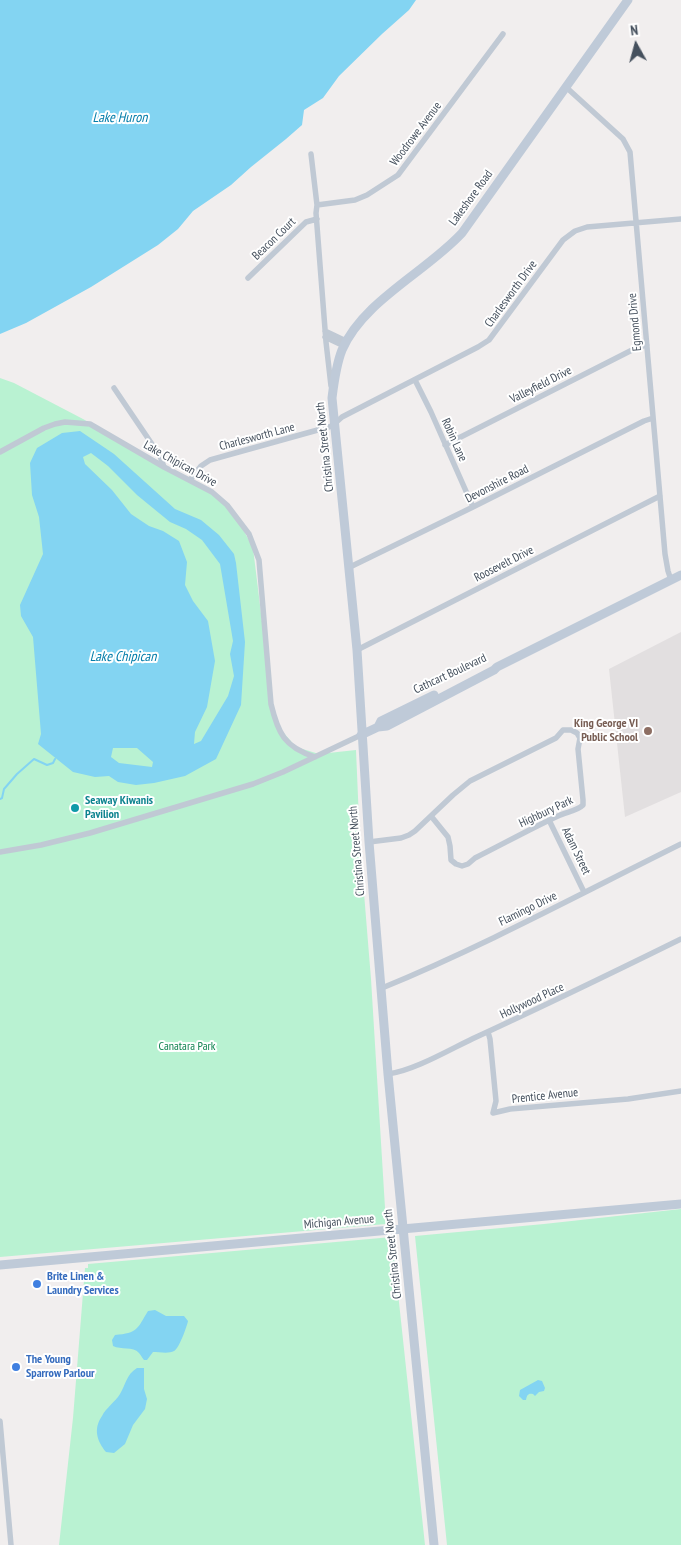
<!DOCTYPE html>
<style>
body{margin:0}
#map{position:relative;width:681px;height:1545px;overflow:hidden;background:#f1eeee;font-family:"PT Sans Narrow",sans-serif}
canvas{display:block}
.north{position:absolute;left:611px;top:20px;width:50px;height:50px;-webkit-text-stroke:4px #fff;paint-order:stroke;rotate:353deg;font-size:14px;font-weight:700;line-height:20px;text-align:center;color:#45505d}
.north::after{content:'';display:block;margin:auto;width:18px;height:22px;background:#45505d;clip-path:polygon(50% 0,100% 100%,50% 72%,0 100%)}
</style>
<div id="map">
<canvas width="681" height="1545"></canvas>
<div class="north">N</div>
</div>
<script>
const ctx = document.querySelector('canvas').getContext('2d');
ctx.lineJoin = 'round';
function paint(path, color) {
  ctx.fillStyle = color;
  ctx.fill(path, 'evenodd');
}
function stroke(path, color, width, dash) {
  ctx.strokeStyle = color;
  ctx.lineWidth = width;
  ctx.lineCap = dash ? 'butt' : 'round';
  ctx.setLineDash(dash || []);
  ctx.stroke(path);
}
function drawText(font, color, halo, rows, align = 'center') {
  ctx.font = font + ' "PT Sans Narrow",sans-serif';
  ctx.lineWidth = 4;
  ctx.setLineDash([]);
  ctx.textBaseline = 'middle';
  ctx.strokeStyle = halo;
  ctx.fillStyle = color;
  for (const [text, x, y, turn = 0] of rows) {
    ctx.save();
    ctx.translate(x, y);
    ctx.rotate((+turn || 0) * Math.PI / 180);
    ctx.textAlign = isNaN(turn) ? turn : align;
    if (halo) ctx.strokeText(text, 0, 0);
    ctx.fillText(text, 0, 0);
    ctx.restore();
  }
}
paint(new Path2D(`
 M681,632V792L625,817L609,669Z`), '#e2dfe0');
paint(new Path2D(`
 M0,378L14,383L83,419L212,492L236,516L253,548L272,703L277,725L296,747L319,754L356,750L360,844L371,979L386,1224L0,1257Z
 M681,1209V1545H447L415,1236L544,1224Z
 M392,1237L425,1545H59L73,1418L85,1268H88V1264Z`), '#b9f2d2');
paint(new Path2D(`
 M0,0H416L409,10L382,34L339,76L323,98L304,110L302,125L286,139L251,167L231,185L193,211L178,229L158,245L91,287L26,323L0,334Z
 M80,431L114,454L175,509L201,520L219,535L234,554L236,563L245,642L241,705L216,759L185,776L154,783L136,785L118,782L109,776L95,777L73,772L38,744L41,734L33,637L21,616L20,605L43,554L39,517L32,495L30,463L37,448L62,433ZM91,453L108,466L137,495L170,522L186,529L202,540L220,564L233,641L230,654L234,676L228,696L201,741L194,744L195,732L207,707L215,661L208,621L193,601L185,585L187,562L179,541L163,531L149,526L131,514L112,490L85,464L83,457ZM113,748H137L153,762L152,767L119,763L111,757Z
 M155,1310L166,1316H184L188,1321C187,1326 179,1349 174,1351C169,1354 159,1352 153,1352L147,1360H144C142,1358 141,1355 139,1353C133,1346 121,1350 113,1346L112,1340L115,1335C138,1333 137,1329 148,1311Z
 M137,1368H144V1389L147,1399L145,1409L133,1425L125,1444L114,1453L106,1452C97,1441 93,1429 102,1416C106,1408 115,1402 120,1394C126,1384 126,1375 137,1368Z
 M538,1380L542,1381L545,1388L544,1391L539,1392L535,1396L533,1394C528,1393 527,1395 526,1400H523L519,1396L520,1390Z`), '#83d4f2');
stroke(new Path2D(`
 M0,799L2,798L4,789L17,774L34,759L47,765L53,763L55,759`), '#83d4f2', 2);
stroke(new Path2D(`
 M567,88L623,139L630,152L665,554L668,571L671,580
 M311,154L317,205L316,213L326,342L331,386
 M317,205L355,200L367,195L398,175L503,34
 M248,278L306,222L317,219
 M325,331L346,341
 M325,337L344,346
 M415,380L431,412L473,507
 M114,388L160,456L164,467
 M445,445L638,347L647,345
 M0,452L44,428L55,424L65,422L90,424L164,467L212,492L227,505L249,534L259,560L271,704C278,733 284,747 315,757
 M190,480L201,466L210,460L332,426L342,417L478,347L489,340L563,240L575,231L587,227L681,219
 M350,567L473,507L644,421L653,418
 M357,650L660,496
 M549,820L584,892
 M369,842L401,838L409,835L415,831L453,795L470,781L556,738L563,730H571L577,733L580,738L578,749L583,800V805C577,811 566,812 558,816C530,829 503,844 475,858L468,864L462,866L456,864L451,860L450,846L448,837L431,816
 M0,852L41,845L90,833L253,784L283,772L361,735
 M382,988C484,946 582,893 681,844
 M488,1032L490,1039L496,1101L493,1113L510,1109L628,1099L681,1091
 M388,1074C413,1071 449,1050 472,1039C542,1007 612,973 681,939
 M0,1421L11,1545`), '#c0c9d4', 5.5);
stroke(new Path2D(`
 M378,727L381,721L434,695
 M361,735L378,727L387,726L494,670L497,667L681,575
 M0,1265L681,1204
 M434,1545L388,1074L369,842L357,650L332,398C334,382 336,365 342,350C363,301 426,272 462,233L628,0`), '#bfcad8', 9);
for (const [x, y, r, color] of [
 [648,731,5,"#8d6e63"],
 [75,808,5,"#0f9aa8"],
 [37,1284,5,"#3f7fe0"],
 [16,1367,5,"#3f7fe0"]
]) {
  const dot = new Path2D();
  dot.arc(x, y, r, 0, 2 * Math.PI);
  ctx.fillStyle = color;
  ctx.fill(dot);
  stroke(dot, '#fff', 2);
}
drawText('12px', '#45505d', '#fff', [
 ["Woodrowe Avenue",416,134,-53],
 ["Lakeshore Road",471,198,-54],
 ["Beacon Court",274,239,-44],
 ["Charlesworth Drive",511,294,-54],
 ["Egmond Drive",635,322,-95],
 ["Valleyfield Drive",541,385,-27],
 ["Charlesworth Lane",257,437,-15],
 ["Robin Lane",454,440,66],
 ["Christina Street North",325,447,-96],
 ["Lake Chipican Drive",180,464,29],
 ["Devonshire Road",497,484,-27],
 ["Roosevelt Drive",504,564,-27],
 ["Cathcart Boulevard",450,674,-25],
 ["Highbury Park",546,812,-25],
 ["Christina Street North",357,851,-95],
 ["Adam Street",576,851,64],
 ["Flamingo Drive",528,909,-26],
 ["Hollywood Place",532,1001,-25],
 ["Prentice Avenue",545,1096,-6],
 ["Michigan Avenue",339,1222,-5],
 ["Christina Street North",393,1254,-96]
]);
drawText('bold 12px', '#785e54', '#fff', [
 ["King George VI",638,724],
 ["Public School",638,738]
], 'right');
drawText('bold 12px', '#0d838f', '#fff', [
 ["Seaway Kiwanis",85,801],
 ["Pavilion",85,815]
], 'left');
drawText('12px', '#108350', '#fff', [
 ["Canatara Park",187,1047]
]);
drawText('bold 12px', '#366cbe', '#fff', [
 ["Brite Linen &",47,1277],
 ["Laundry Services",47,1291],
 ["The Young",26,1360],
 ["Sparrow Parlour",26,1374]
], 'left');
drawText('italic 14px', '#047daa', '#fff', [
 ["Lake Huron",120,118],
 ["Lake Chipican",123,657]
]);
</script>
